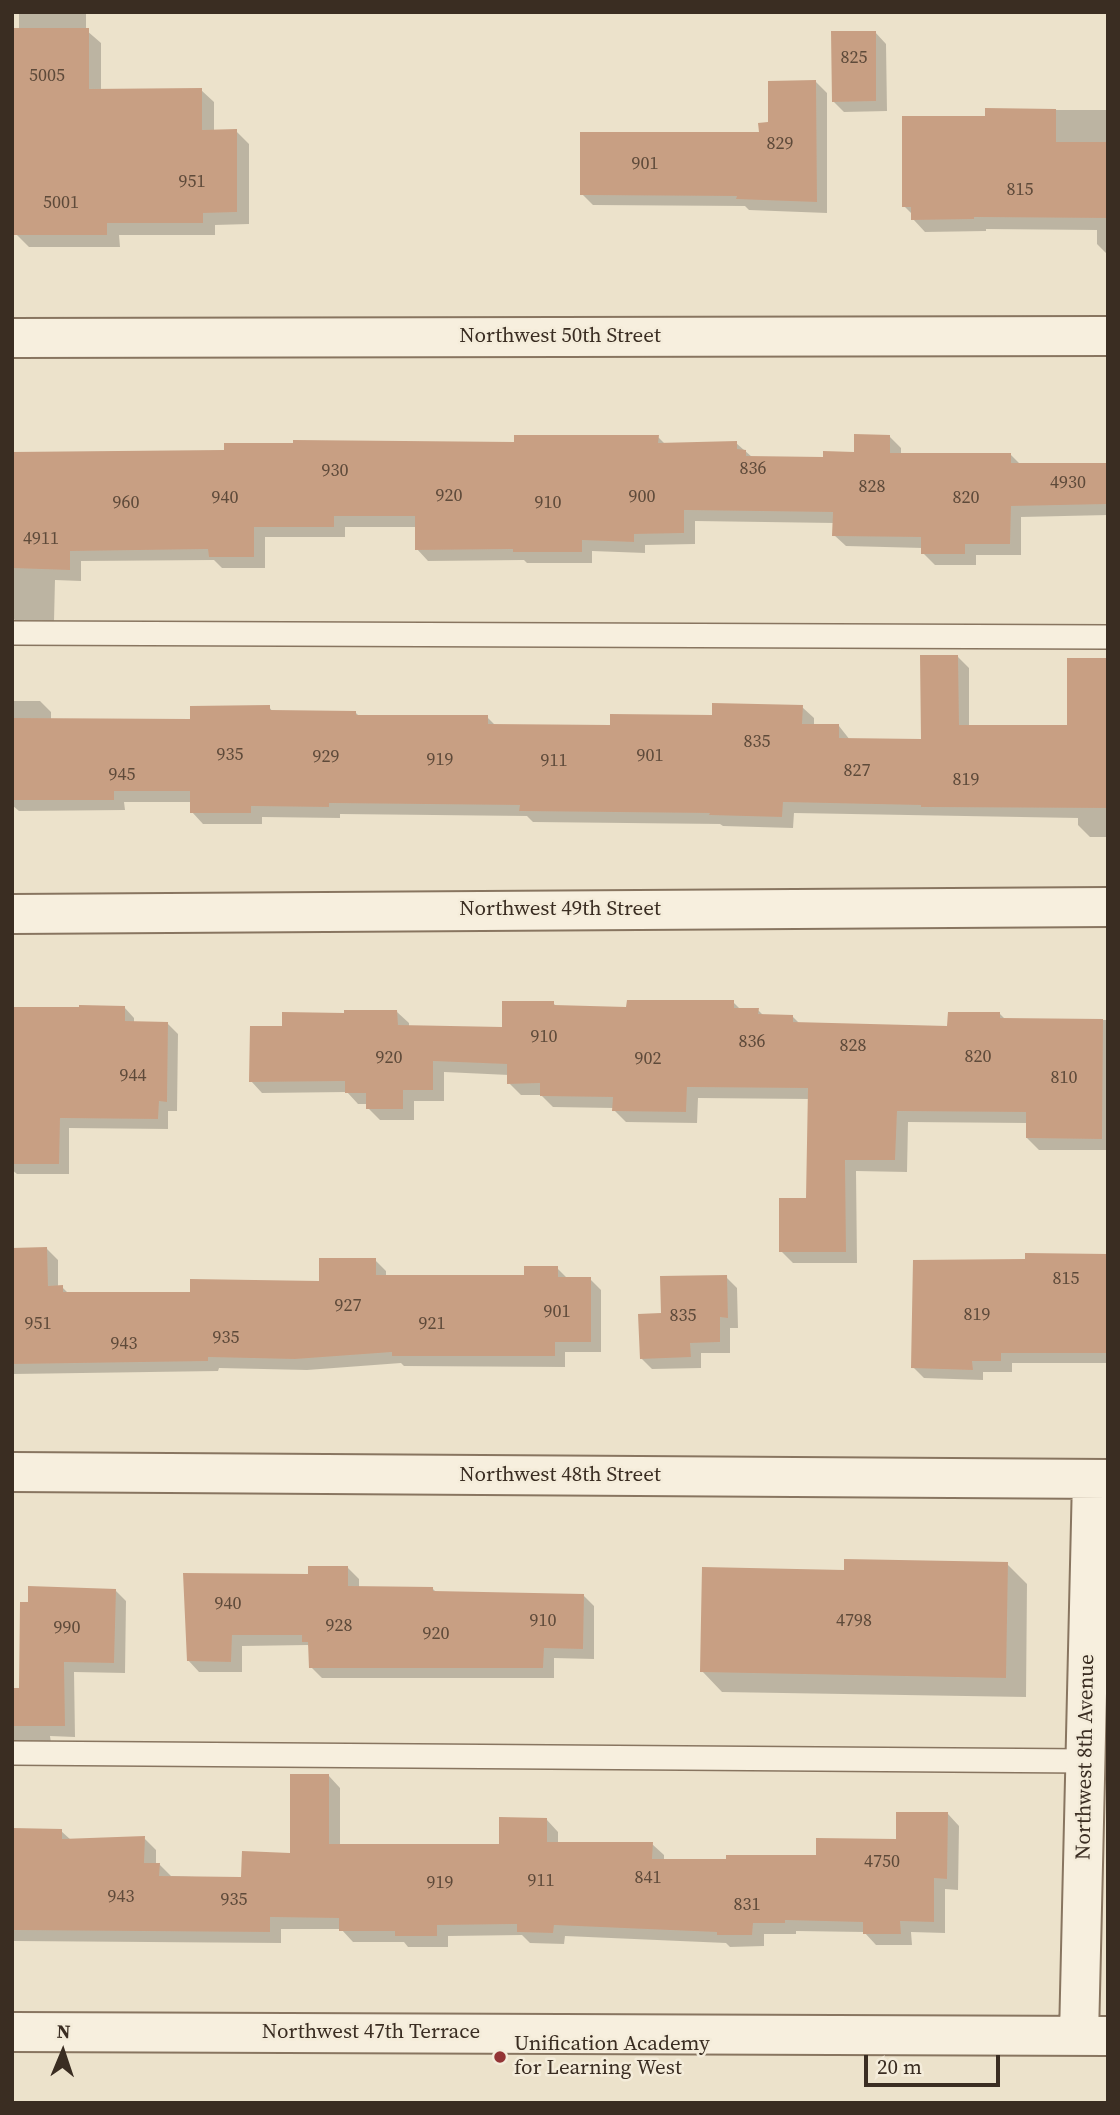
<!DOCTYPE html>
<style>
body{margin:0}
#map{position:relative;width:1120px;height:2115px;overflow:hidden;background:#ece2cb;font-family:"Source Serif 4",serif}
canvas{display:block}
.frame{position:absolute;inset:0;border:14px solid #3a2d22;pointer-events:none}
.north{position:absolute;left:28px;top:2017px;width:70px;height:70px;-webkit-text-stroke:5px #f4ecda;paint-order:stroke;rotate:2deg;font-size:19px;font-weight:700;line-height:28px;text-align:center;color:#3a2d22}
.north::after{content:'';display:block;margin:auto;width:24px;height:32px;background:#3a2d22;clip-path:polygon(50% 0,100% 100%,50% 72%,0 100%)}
.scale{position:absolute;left:864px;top:2055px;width:136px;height:32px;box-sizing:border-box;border:4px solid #3a2d22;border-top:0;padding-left:9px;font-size:21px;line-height:24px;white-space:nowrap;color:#3a2d22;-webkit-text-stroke:5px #f4ecda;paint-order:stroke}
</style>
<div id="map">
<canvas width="1120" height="2115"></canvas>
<div class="frame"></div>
<div class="north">N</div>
<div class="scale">20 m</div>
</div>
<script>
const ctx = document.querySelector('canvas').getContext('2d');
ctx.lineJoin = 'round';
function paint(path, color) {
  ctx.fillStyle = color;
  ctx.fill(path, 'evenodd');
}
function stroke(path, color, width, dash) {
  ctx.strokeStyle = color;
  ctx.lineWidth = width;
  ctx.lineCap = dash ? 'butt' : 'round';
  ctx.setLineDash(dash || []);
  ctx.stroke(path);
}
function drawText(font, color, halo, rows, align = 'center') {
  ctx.font = font + ' "Source Serif 4",serif';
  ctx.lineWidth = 5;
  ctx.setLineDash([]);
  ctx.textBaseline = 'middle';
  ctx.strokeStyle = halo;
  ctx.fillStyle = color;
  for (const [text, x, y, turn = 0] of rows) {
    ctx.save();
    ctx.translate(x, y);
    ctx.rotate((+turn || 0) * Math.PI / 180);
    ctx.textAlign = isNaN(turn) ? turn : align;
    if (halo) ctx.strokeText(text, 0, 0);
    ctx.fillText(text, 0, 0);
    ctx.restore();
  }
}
paint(new Path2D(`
 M19,12H86V30L101,43V91L201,90L214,102V131H236L249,144V224L215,225V235H119L120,247H29L16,234V171L13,152V30H19Z
 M875,32L886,44L887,111L844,112L833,101Z
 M816,82L827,93V213L749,210L745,206L593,205L582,194L761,133Z
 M987,110H1108V255L1097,244V230L986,229V231L925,232L913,219L912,214L904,206L987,118Z
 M1106,435H1108V515L1021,517V555H976V565H935L923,553V548L846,546L834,535V523L695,521V544L645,545V553L592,551V563H527L524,560L428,561L417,549L416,527H345V537H265V568H222L214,560L81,561V581L55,580L54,621L15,620L12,618V453L226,451L516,444L658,437L666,445L736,443L752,457L824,459L856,454L889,436L901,448V454H1010L1021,465H1106Z
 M958,657L969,668V727H1069L1108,660V837H1090L1078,825V818L794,813L793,828L723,826L720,824L533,822L527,816L340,814V818L262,817V824H203L192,812V802H124L125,810L19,811L12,805V701H40L51,712V720H191L269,707L273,712H355L360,717H487L496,726L611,727L802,707L814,718V726H839L850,740L923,741Z
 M733,1002L741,1010H758L764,1016H792L800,1024L949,1028L1000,1014L1006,1020H1108V1150H1039L1027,1138V1123L908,1122L907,1172L856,1171L857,1263H793L781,1251L807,1200L809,1099L698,1098L697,1123L626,1122L614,1110V1108L553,1107L541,1095H521L509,1083V1075L444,1072V1101H414V1120H380L368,1108V1104H358L347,1092L262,1093L251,1081L284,1027L346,1014L397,1012L409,1023V1027L503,1028L553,1003L557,1007L628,1009Z
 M124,1007L134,1018V1023H167L178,1034L177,1111H168V1129L69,1128V1174H17L12,1170V1009Z
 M47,1249L58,1260V1287H62L69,1294H191L321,1283L375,1260L386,1271V1277H525L557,1268L568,1279H590L601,1290V1352H565V1367L404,1366L401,1363L307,1370L219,1368L218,1371L14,1374L12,1372V1250Z
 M1108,1256V1363H1012V1372H983V1380L924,1378L913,1367L1027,1261Z
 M726,1277L737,1288L738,1328H730V1353H701V1368L652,1369L641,1358Z
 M1007,1564L1027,1584L1026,1697L722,1692L702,1671L845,1572Z
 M348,1568L359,1579V1588H432L437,1593L583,1595L594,1606V1659L554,1658V1678H322L311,1667L310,1648L308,1645L242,1646V1672H199L188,1660L310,1575Z
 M115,1590L126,1601L125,1673L74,1672L75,1737L50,1736L51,1743H12V1690H21Z
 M329,1776L340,1788V1846H500L547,1820L558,1832V1843L652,1844L664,1855V1861L817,1857L897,1841L948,1814L959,1826L958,1890L945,1889V1933L911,1932L912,1945H876L864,1932L796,1931V1934H764V1946L730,1947L726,1943L565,1936L564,1944L530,1943L522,1935L448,1936V1947H408L404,1942H353L341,1929H281V1943L14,1941L12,1939V1830L61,1831L71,1840L144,1838L156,1850V1865L159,1864L171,1876L243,1879L291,1855Z`), '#0003');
paint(new Path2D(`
 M12,28H89V89L202,88V130L237,129V212L203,213V223H107V235H14Z
 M831,31H876V101L832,102Z
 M816,80L817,202L736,199L737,196L580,195V132H759L758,123L768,122V81Z
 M985,108L1056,109V142H1108V218L974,217V219L911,220V207H902V116H985Z
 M854,434L890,435V453H1011V463H1108V504L1011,506L1010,544H965V554H921V537L832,536L833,512L684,510V533L634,534V542L582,540V552H513V549L415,550V516H334V527H254V557H209L208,549L70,551V570L12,568V452L224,450V443H293V440L514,442V435H659L658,443L737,441V449L746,450V456L823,457V451L854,452Z
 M920,655H958L959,725H1067V658H1108V808L921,807V805L783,802L782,817L709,815L710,813L519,811L520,805L329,803V807L251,806V813H190V791H114V800H12V718L190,719V706L270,705V710L356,711V715H488V724L610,725V714L712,715V703L803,705L802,724H839V738L921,739Z
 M627,1000H734V1008H759L758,1014L793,1015V1022L947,1026L948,1012H1000V1018L1103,1019L1102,1139L1026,1138V1112L897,1111L895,1160H845L846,1252H779V1198H806L808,1088L687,1087L686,1112L612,1111L613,1097L540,1096V1083L507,1084V1064L433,1061V1090H403V1109H366V1093H345V1081L249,1082L250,1026H282V1012L344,1013V1010H397L398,1025L502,1027V1001H554V1005L626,1007Z
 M79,1005L125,1006V1021L168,1022L167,1102L159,1101L158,1119L60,1118L59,1164H12V1007H79Z
 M47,1247L48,1286L63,1285V1292H190V1279L319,1281V1258H376V1275H524V1266H558V1277H591V1342H555V1356H392V1352L295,1359L208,1357V1361L12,1364V1248Z
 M1025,1253L1108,1254V1353H1001V1361H972L973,1370L911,1368L913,1260L1025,1259Z
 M727,1275L728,1318L720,1317V1342L690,1343L691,1357L640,1359L638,1314L661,1313L660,1276Z
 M844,1559L1008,1562L1006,1678L700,1672L702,1567L844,1570Z
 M308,1566H348V1586L433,1587V1591L584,1594L583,1649L544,1648L543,1668H309L308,1642H302V1635H232L231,1662L187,1661L183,1573L308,1574Z
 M28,1586L116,1589L114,1663L64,1662L65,1726H12V1688H19L20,1602H28Z
 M290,1774H329V1844H499V1817L547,1818V1842H653L652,1859H726V1855H816V1838L896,1839V1812H948L947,1879L934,1878V1922L900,1921L901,1934H863V1922L785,1920V1923H753L752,1935H717V1932L554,1925L553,1933L517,1932V1924L437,1925V1936H395V1931H339V1918L270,1917V1932L12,1930V1828L62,1829V1839L145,1836L144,1863H160L159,1876L241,1877L242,1851L290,1853Z`), '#c89f83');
const lane = new Path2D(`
 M12,633L1108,637
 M12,1753L1086,1761`);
const street = new Path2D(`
 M12,338L1108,336
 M12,914L1108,907
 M12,1472L1108,1479
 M12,2032L1108,2036
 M1079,2036L1092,1479`);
stroke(lane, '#887560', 26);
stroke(street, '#887560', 42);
stroke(lane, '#f7efde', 23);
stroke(street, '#f7efde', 38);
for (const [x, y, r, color] of [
 [500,2057,7,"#933435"]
]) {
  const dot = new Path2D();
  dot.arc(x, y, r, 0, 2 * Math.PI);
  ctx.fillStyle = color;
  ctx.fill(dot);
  stroke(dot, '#f4ecda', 2.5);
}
drawText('18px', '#5e4a3a', null, [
 ["825",854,58],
 ["5005",47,76],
 ["829",780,144],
 ["901",645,164],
 ["951",192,182],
 ["815",1020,190],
 ["5001",61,203],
 ["836",753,469],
 ["930",335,471],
 ["4930",1068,483],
 ["828",872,487],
 ["920",449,496],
 ["900",642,497],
 ["940",225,498],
 ["820",966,498],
 ["960",126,503],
 ["910",548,503],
 ["4911",41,539],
 ["835",757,742],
 ["935",230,755],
 ["901",650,756],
 ["929",326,757],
 ["919",440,760],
 ["911",554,761],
 ["827",857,771],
 ["945",122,775],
 ["819",966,780],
 ["910",544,1037],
 ["836",752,1042],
 ["828",853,1046],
 ["820",978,1057],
 ["920",389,1058],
 ["902",648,1059],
 ["944",133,1076],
 ["810",1064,1078],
 ["815",1066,1279],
 ["927",348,1306],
 ["901",557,1312],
 ["819",977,1315],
 ["835",683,1316],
 ["951",38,1324],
 ["921",432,1324],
 ["935",226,1338],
 ["943",124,1344],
 ["940",228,1604],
 ["910",543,1621],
 ["4798",854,1621],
 ["928",339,1626],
 ["990",67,1628],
 ["920",436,1634],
 ["4750",882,1862],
 ["841",648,1878],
 ["911",541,1881],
 ["919",440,1883],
 ["943",121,1897],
 ["935",234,1900],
 ["831",747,1905]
]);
drawText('21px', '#3a2d22', '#f4ecda', [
 ["Northwest 50th Street",560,337],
 ["Northwest 49th Street",560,910],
 ["Northwest 48th Street",560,1476],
 ["Northwest 8th Avenue",1086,1757,-89],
 ["Northwest 47th Terrace",371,2033]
]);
drawText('21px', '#3a2d22', '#f4ecda', [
 ["Unification Academy",514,2045],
 ["for Learning West",514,2069]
], 'left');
</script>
